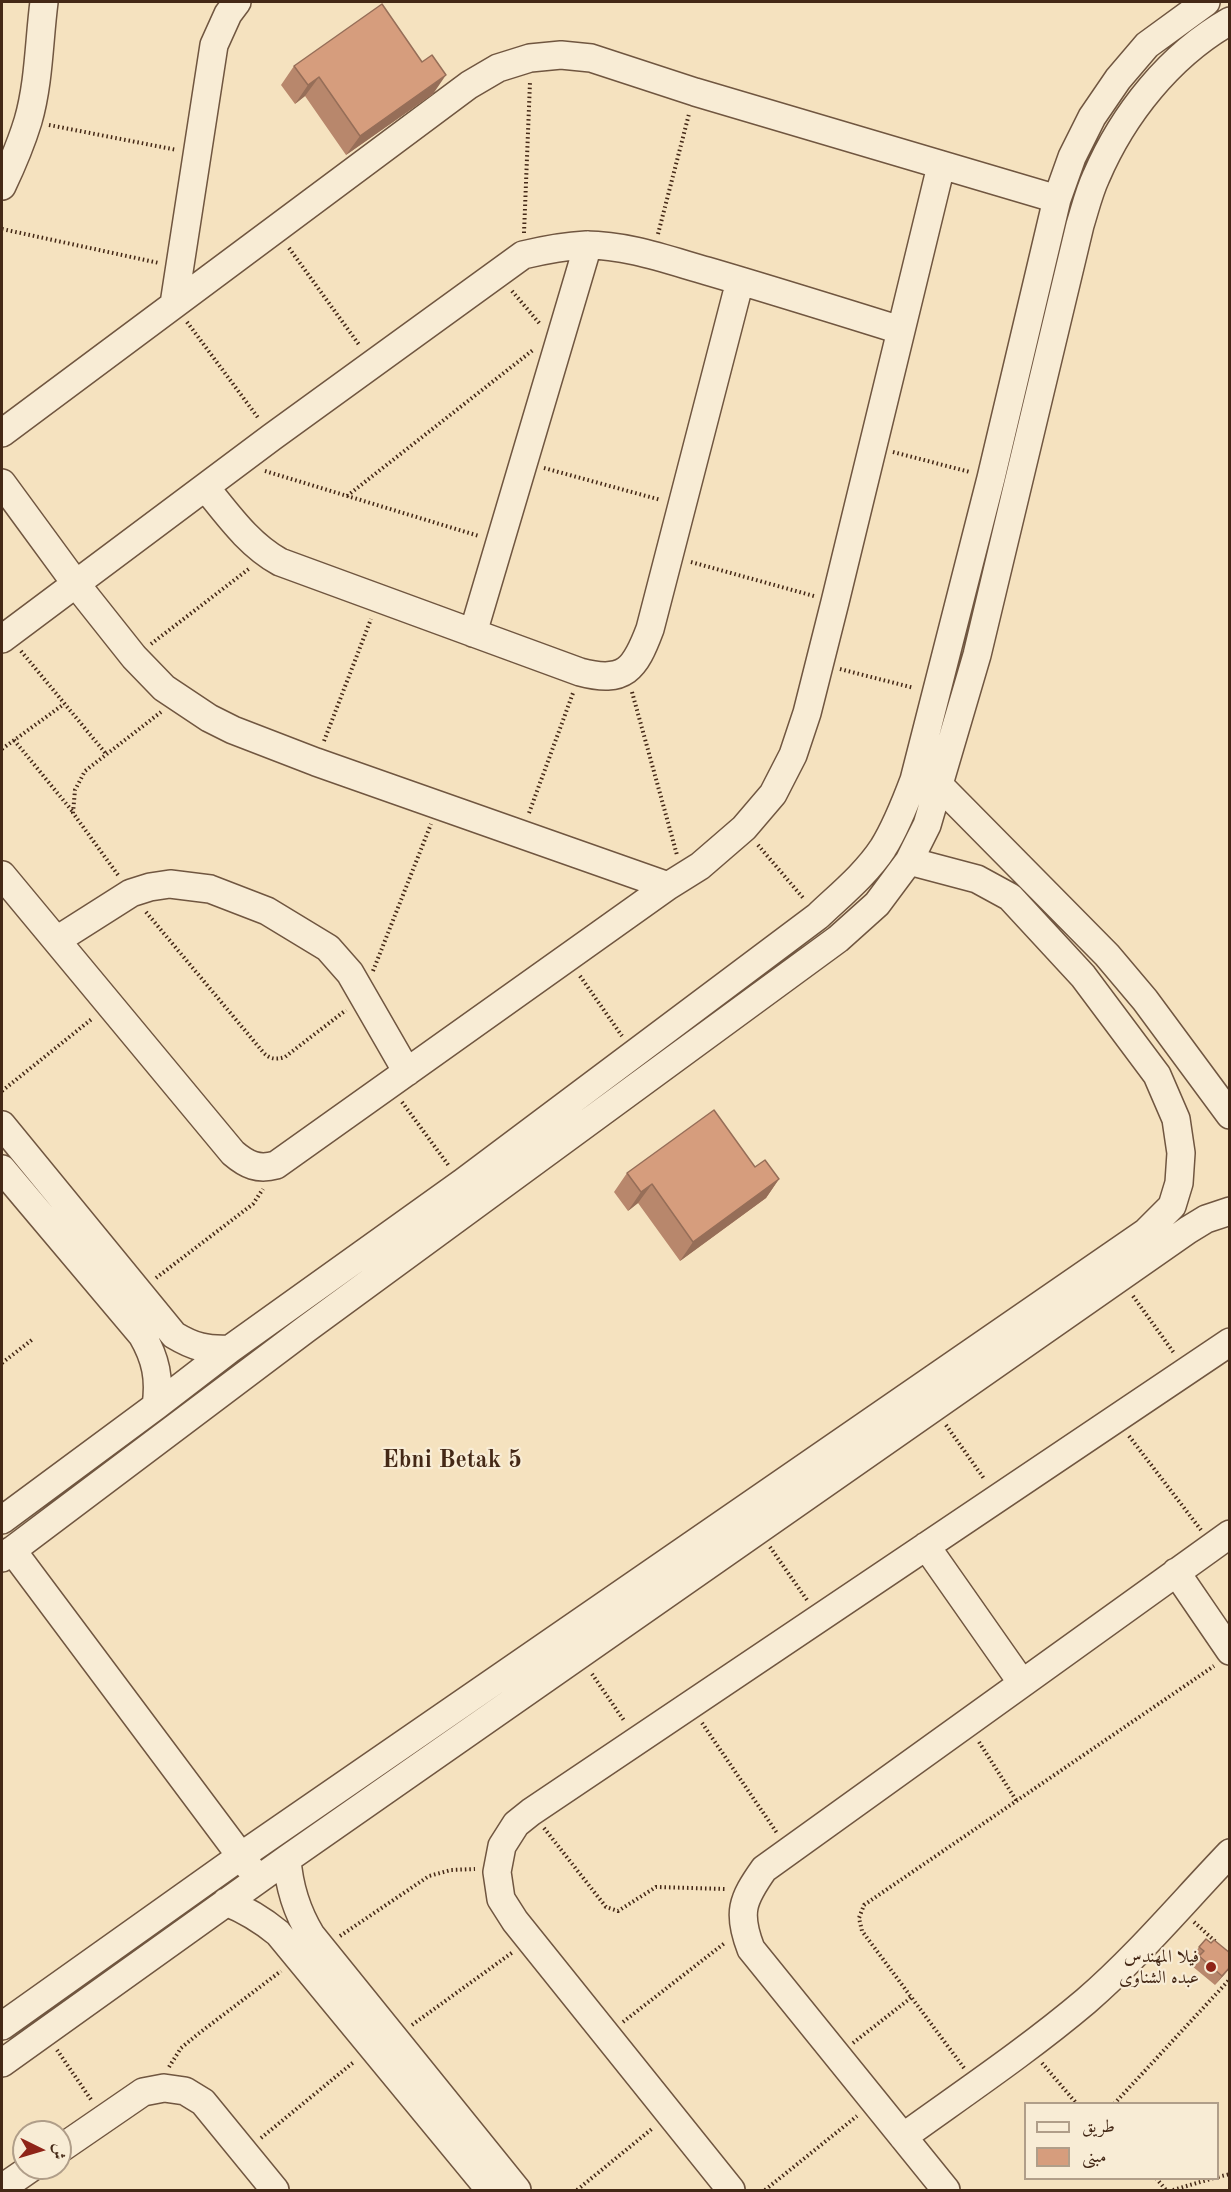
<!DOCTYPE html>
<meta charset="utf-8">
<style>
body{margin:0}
#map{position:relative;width:1231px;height:2192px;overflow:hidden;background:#f5e2bf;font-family:"Old Standard TT",Amiri,serif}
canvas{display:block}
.frame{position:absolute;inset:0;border:3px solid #442816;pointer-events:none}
.legend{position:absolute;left:1024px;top:2102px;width:195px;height:78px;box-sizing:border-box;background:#f8ecd5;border:2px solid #b09e89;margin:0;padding:8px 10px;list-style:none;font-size:18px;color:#442816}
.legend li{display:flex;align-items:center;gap:12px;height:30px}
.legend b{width:30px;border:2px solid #b09e89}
.north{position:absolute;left:12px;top:2120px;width:60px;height:60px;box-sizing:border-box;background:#f8ecd5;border:2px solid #b09e89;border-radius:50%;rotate:95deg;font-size:16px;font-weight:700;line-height:24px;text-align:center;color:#442816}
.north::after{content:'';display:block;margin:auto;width:21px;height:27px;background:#8f2418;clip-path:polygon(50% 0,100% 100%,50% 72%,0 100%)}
</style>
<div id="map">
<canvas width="1231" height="2192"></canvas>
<div class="frame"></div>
<ul class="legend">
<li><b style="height:8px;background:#f8ecd5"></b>طريق</li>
<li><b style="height:16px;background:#d69d7d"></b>مبنى</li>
</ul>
<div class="north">ش</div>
</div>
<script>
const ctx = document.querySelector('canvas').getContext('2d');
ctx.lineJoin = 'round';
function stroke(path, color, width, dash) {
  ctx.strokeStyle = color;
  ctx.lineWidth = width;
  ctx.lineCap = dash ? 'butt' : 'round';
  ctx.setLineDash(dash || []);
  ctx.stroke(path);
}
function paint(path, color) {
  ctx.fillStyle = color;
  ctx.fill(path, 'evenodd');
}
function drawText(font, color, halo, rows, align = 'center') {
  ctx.font = font + ' "Old Standard TT",Amiri,serif';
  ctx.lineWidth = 4.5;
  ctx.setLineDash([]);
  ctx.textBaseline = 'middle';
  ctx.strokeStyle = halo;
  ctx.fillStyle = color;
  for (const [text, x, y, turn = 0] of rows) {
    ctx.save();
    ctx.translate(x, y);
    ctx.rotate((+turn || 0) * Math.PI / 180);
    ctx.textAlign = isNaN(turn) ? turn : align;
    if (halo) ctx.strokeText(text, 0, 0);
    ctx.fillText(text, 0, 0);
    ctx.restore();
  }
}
const minor = new Path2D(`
 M2,186C12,165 21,144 28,121C39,83 39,41 44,2
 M174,304L214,45L228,14L237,2
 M2,433L469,85L498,68L530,58L561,55L591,58L695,92L1057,199
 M2,483L76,584L134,657L164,688L209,718L233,730L316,762L668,886
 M206,488C228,515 249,545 280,562L580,672C625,684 635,669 650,629L740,281
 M473,633L588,245
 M2,639L272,437L523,255C544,250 565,246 586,245C627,245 668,260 707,271C772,290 836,310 900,330
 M940,786L1107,955L1145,1000L1230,1115
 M2,875L233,1153C247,1165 258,1170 276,1165L668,886L700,866L744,828L773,794L793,755L807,713L835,602L941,166
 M57,940L131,893L150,887L170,884L210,889L267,911L328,948L350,973L407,1072
 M2,1125L174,1335C194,1347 206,1350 230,1349
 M2,1169L142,1335C156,1359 160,1379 156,1406
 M2,1520L156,1406L230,1349L462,1183L818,916C840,895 866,874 883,848C896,827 905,804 914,780L991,478L1057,199L1072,157L1092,117L1118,79L1147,45L1206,2
 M926,1546L1022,1683
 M12,1550L252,1871
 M2,1558L306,1329L838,939L877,904L909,861L927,825L977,655L1080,225C1085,209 1089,192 1096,177C1123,114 1170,55 1230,21
 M1176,1572L1230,1651
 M287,1859C289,1887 296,1910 311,1935L517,2190
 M226,1902C246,1910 261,1919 278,1933L490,2190
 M2,2026L241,1856L1146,1232L1172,1206L1179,1183L1181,1153L1176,1119L1157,1075L1083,976L1010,897L977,879L909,861
 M2,2063L287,1859L1188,1230L1206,1219L1230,1211
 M903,2137C964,2093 1028,2050 1086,2001C1138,1956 1183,1902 1230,1853
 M60,2149L143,2092L164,2088L185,2091L203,2102L275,2190
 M2,2188L31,2168
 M731,2190L515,1921L501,1899L497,1872L502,1846L516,1824L531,1812L1230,1342
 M946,2190L751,1949C737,1913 742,1900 764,1869L1230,1534`);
stroke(minor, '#705640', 30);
stroke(new Path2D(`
 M49,125L177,150
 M2,229L159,263
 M524,233L530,82
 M658,234L689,114
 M289,248L360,346
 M512,291L540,324
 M187,322L259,419
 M893,452L970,472
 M544,468L661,500
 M265,471L479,536
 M347,496L533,350
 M691,562L814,596
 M151,644L250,568
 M21,651L107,755
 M840,669L914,688
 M632,692L677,855
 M14,740L73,812
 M324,741L371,619
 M2,749L64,704
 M529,813L573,693
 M758,845L804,899
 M118,875L73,813L75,790L85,771L161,712
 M146,912L263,1052C269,1059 276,1060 285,1057L346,1010
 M373,971L431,824
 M580,976L622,1036
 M2,1091L93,1018
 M402,1102L449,1166
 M156,1278L253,1204L263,1189
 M1133,1296L1174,1353
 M2,1363L33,1339
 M946,1425L985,1480
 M1129,1436L1201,1530
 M770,1547L807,1600
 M592,1674L625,1722
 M702,1723L777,1833
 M979,1742L1016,1800
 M544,1828L606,1907L618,1911L656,1887L727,1889
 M1194,1922L1217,1943
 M340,1936L429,1876L451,1870L475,1869
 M623,2022L726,1942
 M412,2025L513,1952
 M853,2043L912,1997
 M57,2050L92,2101
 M1042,2063L1077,2104
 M169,2067L181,2048L198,2034L281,1971
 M964,2068L862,1931L859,1918L864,1905L1214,1666
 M1114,2104L1230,1979
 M261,2138L355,2061
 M1218,2177L1230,2174
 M1156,2178L1166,2190
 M577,2190L653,2128
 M765,2190L857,2116
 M1173,2190L1214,2178`), '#442816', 4, [1.5, 3]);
stroke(minor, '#f8ecd5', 27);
paint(new Path2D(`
 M294,66L433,94L346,155L305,96L295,104L281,85Z
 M755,1167L779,1179L766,1198L680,1261L638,1203L628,1211L614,1192L627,1173Z
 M1211,1943L1230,1953V1968L1215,1985L1192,1966L1197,1960L1193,1956L1199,1947Z`), '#b8876c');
paint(new Path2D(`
 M446,75L433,94L346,155L360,136Z
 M319,77L305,96L295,104L308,85Z
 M779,1179L766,1198L680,1261L693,1242Z
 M652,1184L638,1203L628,1211L641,1192Z
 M1230,1967V1968L1215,1985L1222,1976Z`), '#966e58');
const building = new Path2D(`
 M382,4L422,62L432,55L446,75L360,136L319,77L308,85L294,66Z
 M714,1110L755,1167L765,1160L779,1179L693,1242L652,1184L641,1192L627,1173Z
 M1206,1939L1211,1943L1214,1940L1230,1953V1967L1222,1976L1199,1956L1204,1951L1199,1947Z`);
paint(building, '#d69d7d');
stroke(building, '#966e58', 1.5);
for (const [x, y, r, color] of [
 [1211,1967,6,"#8f2418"]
]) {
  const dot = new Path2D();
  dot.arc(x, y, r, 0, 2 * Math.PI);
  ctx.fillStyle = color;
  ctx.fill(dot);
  stroke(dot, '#f8ecd5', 2);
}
drawText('18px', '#442816', '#f8ecd5', [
 ["فيلا المهندس",1199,1957],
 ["عبده الشناوى",1199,1978]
], 'right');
drawText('bold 24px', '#442816', '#f8ecd5', [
 ["Ebni Betak 5",452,1461]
]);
</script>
